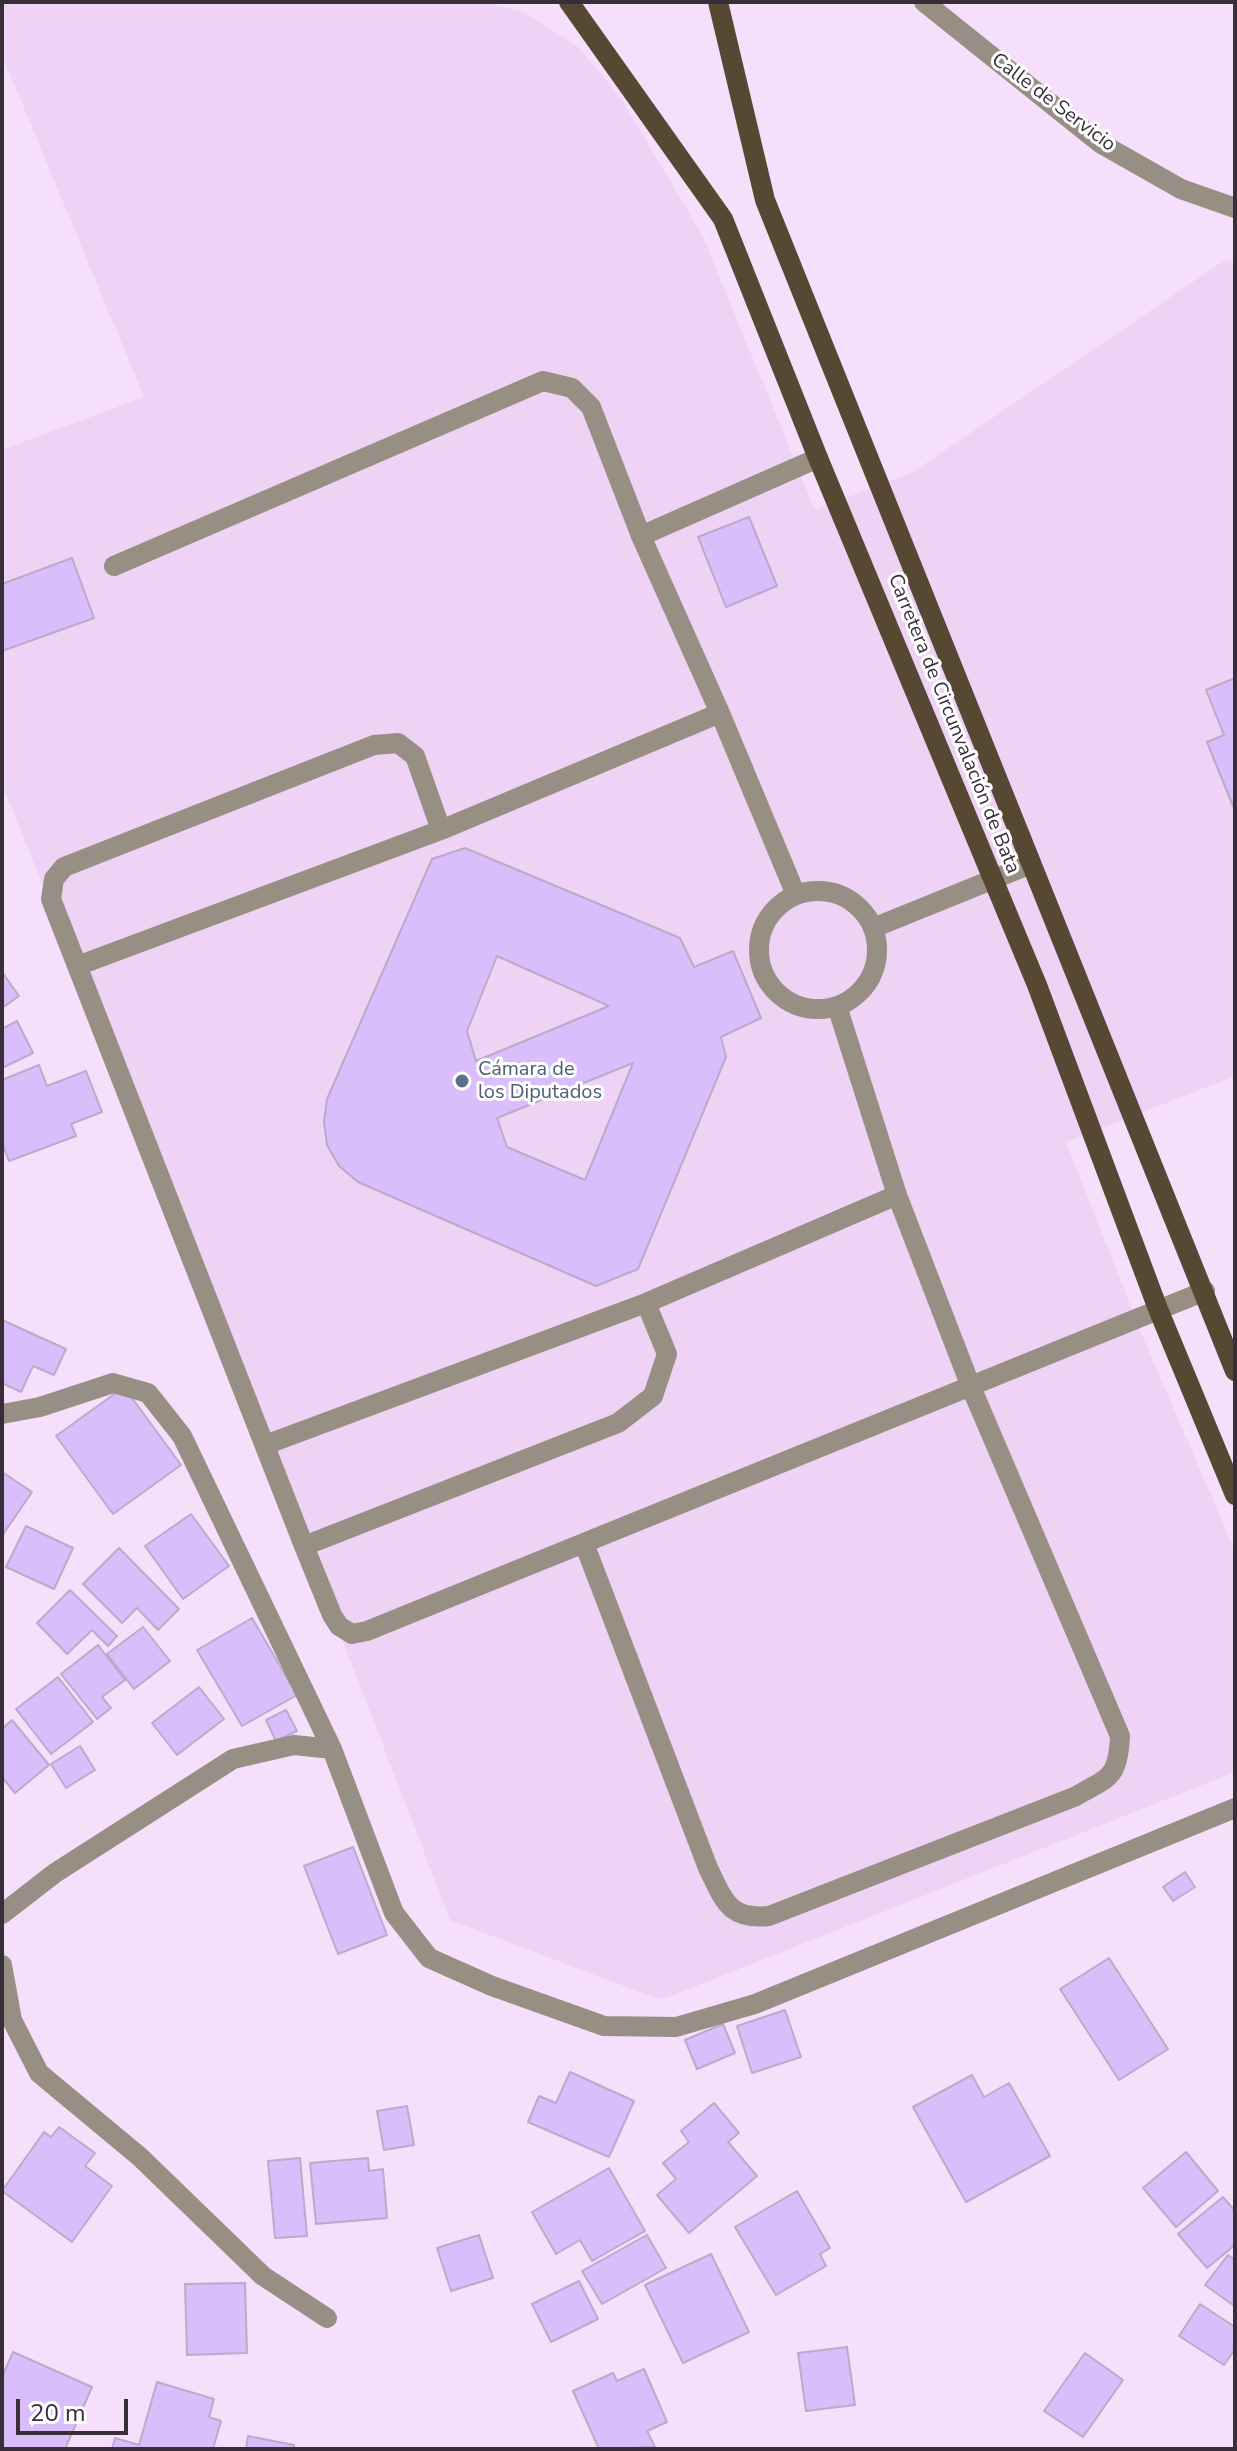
<!DOCTYPE html>
<meta charset="utf-8">
<style>
body{margin:0}
#map{position:relative;width:1237px;height:2451px;overflow:hidden;background:#f5dffb;font-family:"Nunito Sans",sans-serif}
canvas{display:block}
.frame{position:absolute;inset:0;border:4px solid #372e39;pointer-events:none}
.scale{position:absolute;left:16px;top:2399px;width:112px;height:36px;box-sizing:border-box;border:4px solid #372e39;border-top:0;padding-left:10px;font-size:24px;line-height:28px;white-space:nowrap;color:#372e39;-webkit-text-stroke:6px #fff;paint-order:stroke}
</style>
<div id="map">
<canvas width="1237" height="2451"></canvas>
<div class="frame"></div>
<div class="scale">20 m</div>
</div>
<script>
const ctx = document.querySelector('canvas').getContext('2d');
ctx.lineJoin = 'round';
function paint(path, color) {
  ctx.fillStyle = color;
  ctx.fill(path, 'evenodd');
}
function stroke(path, color, width, dash) {
  ctx.strokeStyle = color;
  ctx.lineWidth = width;
  ctx.lineCap = dash ? 'butt' : 'round';
  ctx.setLineDash(dash || []);
  ctx.stroke(path);
}
function drawText(font, color, halo, rows, align = 'center') {
  ctx.font = font + ' "Nunito Sans",sans-serif';
  ctx.lineWidth = 6;
  ctx.setLineDash([]);
  ctx.textBaseline = 'middle';
  ctx.strokeStyle = halo;
  ctx.fillStyle = color;
  for (const [text, x, y, turn = 0] of rows) {
    ctx.save();
    ctx.translate(x, y);
    ctx.rotate((+turn || 0) * Math.PI / 180);
    ctx.textAlign = isNaN(turn) ? turn : align;
    if (halo) ctx.strokeText(text, 0, 0);
    ctx.fillText(text, 0, 0);
    ctx.restore();
  }
}
paint(new Path2D(`
 M2,2H485L525,13L577,46L621,98L703,237L815,510L913,472L1225,260L1235,262V1076L1066,1142L1142,1335L1235,1551V1772L661,2000L450,1920L257,1417L2,784V450L144,397L2,55Z`), '#eed3f5');
const building = new Path2D(`
 M749,517L777,586L726,607L698,537Z
 M72,558L94,618L2,651V584Z
 M1235,678V811L1207,742L1224,735L1206,690Z
 M465,848L680,938L694,967L733,951L761,1018L721,1037L726,1057L638,1269L596,1286L358,1182L339,1166L327,1145L324,1122L327,1099L432,859ZM497,956L609,1006L476,1061L467,1031ZM633,1063L585,1180L507,1147L497,1118Z
 M2,972L19,996L2,1008Z
 M17,1021L33,1053L2,1068V1029Z
 M39,1065L47,1086L86,1071L102,1112L71,1124L76,1136L9,1161L2,1143V1080Z
 M2,1320L66,1349L54,1375L33,1366L21,1392L2,1383Z
 M124,1387L181,1465L113,1514L56,1436Z
 M2,1472L32,1492L2,1536Z
 M191,1514L229,1566L183,1599L145,1546Z
 M26,1526L73,1548L54,1589L6,1567Z
 M119,1548L179,1609L158,1630L137,1608L122,1623L83,1584Z
 M70,1590L117,1636L108,1646L92,1630L67,1654L37,1623Z
 M252,1618L297,1695L242,1726L197,1650Z
 M143,1627L170,1661L134,1689L107,1654Z
 M98,1645L125,1680L102,1697L111,1708L97,1719L61,1674Z
 M58,1677L93,1722L51,1754L16,1709Z
 M199,1687L224,1719L177,1755L152,1723Z
 M286,1710L297,1731L276,1741L266,1720Z
 M12,1720L49,1765L15,1793L2,1777V1729Z
 M80,1746L95,1770L66,1788L51,1764Z
 M353,1847L387,1935L338,1954L304,1866Z
 M1185,1872L1195,1887L1173,1901L1163,1887Z
 M1109,1958L1168,2049L1119,2080L1060,1989Z
 M785,2010L801,2057L752,2073L737,2026Z
 M723,2024L735,2053L697,2069L685,2040Z
 M570,2072L634,2101L609,2157L528,2122L539,2096L556,2103Z
 M972,2075L984,2097L1009,2083L1050,2156L966,2202L913,2107Z
 M714,2103L739,2133L728,2142L757,2176L689,2233L657,2195L676,2179L663,2163L689,2142L681,2131Z
 M407,2106L414,2145L384,2150L377,2111Z
 M59,2127L95,2153L85,2166L112,2186L72,2242L2,2191L44,2132L51,2137Z
 M1186,2152L1218,2191L1176,2227L1143,2188Z
 M300,2158L307,2236L275,2238L268,2161Z
 M368,2158L369,2171L383,2169L387,2218L316,2224L310,2163Z
 M609,2168L645,2231L592,2261L580,2240L556,2254L532,2212Z
 M797,2191L830,2248L820,2254L826,2266L776,2295L735,2227Z
 M1223,2197L1235,2211V2245L1207,2268L1178,2234Z
 M479,2235L493,2278L451,2291L437,2248Z
 M647,2235L666,2268L602,2304L582,2271Z
 M711,2254L749,2332L683,2363L645,2285Z
 M1228,2255L1235,2260V2302L1233,2305L1205,2285Z
 M579,2281L598,2319L551,2342L532,2304Z
 M245,2283L247,2353L187,2355L185,2284Z
 M1200,2304L1235,2327V2349L1224,2365L1179,2336Z
 M847,2347L855,2405L806,2411L798,2353Z
 M13,2352L92,2387L65,2449H2V2377Z
 M1085,2353L1123,2380L1083,2437L1044,2411Z
 M644,2369L667,2422L647,2431L655,2447L599,2449L573,2391L613,2373L617,2381Z
 M157,2382L214,2399L209,2417L221,2421L213,2449H112L115,2438L139,2445Z
 M248,2436L294,2445V2449H246Z`);
paint(building, '#d9befb');
stroke(building, '#b9acca', 2);
stroke(new Path2D(`
 M924,2L1100,143L1181,189L1235,208
 M641,536L818,458
 M114,566L543,381L572,388L591,407L641,536L720,713L796,895
 M720,713L441,830L415,756L398,743L374,745L64,867L54,879L51,899L304,1546L332,1615L339,1626L352,1634L367,1631L1205,1291
 M759 950a59 59 0 1 1 118 0a59 59 0 1 1-118 0Z
 M873,928L1031,864
 M77,966L441,830
 M2,1414L40,1407L113,1383L148,1393L182,1436L332,1749L394,1913L429,1958L492,1986L604,2026L676,2027L755,2004L1235,1808
 M265,1445L646,1303
 M584,1543L708,1868C724,1900 728,1920 769,1916L1074,1797C1109,1777 1118,1779 1120,1736L971,1387L897,1195L837,1006
 M304,1546L618,1423L653,1396L667,1354L646,1303L897,1195
 M2,1914L55,1873L233,1759L294,1745L332,1749
 M2,1965L12,2020L39,2073L140,2157L263,2276L327,2318`), '#988f84', 20);
stroke(new Path2D(`
 M569,2L723,219L818,458L1037,985L1158,1309L1235,1495
 M718,2L765,200L1235,1371`), '#574834', 20);
for (const [x, y, r, color] of [
 [462,1081,8,"#5c6f8a"]
]) {
  const dot = new Path2D();
  dot.arc(x, y, r, 0, 2 * Math.PI);
  ctx.fillStyle = color;
  ctx.fill(dot);
  stroke(dot, '#fff', 3);
}
drawText('20px', '#372e39', '#fff', [
 ["Calle de Servicio",1053,103,37],
 ["Carretera de Circunvalación de Bata",953,724,68]
]);
drawText('20px', '#4e5e75', '#fff', [
 ["Cámara de",478,1070],
 ["los Diputados",478,1093]
], 'left');
</script>
